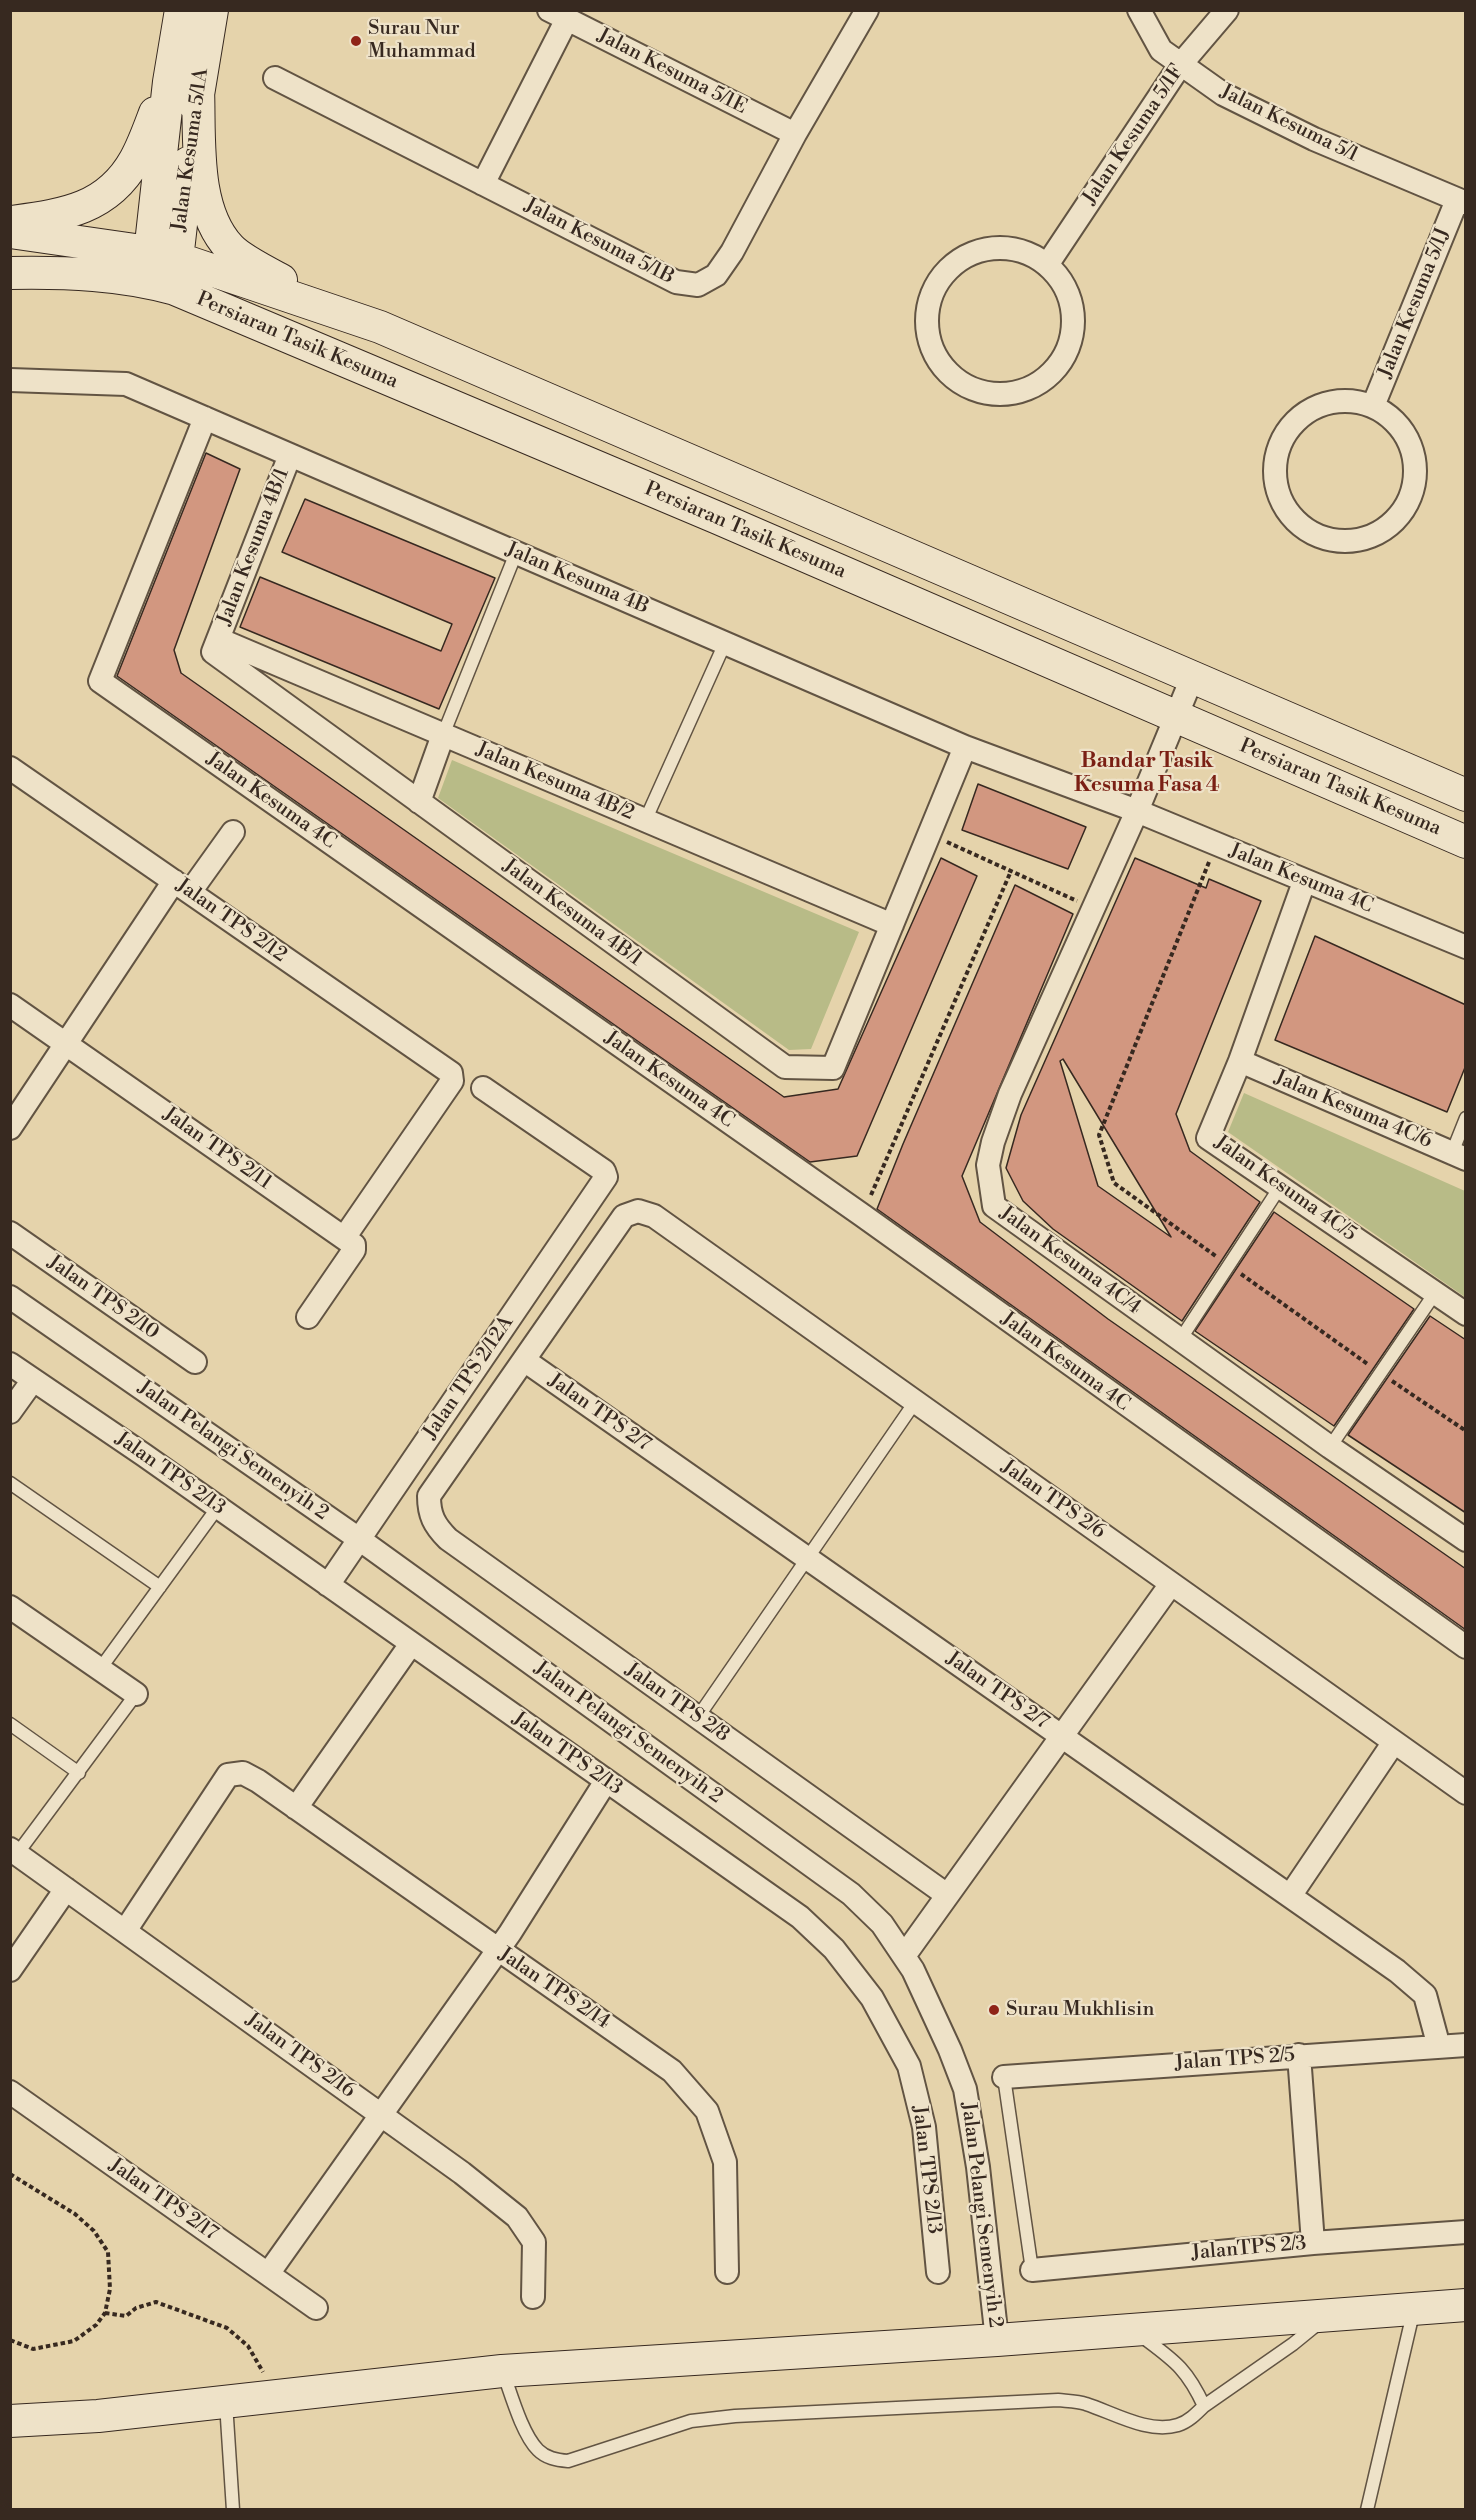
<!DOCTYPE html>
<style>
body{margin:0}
#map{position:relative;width:1476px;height:2520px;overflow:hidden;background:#e5d3ab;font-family:"Libre Bodoni",serif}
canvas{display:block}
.frame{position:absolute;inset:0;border:12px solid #372920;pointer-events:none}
</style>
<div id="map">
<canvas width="1476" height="2520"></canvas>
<div class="frame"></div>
</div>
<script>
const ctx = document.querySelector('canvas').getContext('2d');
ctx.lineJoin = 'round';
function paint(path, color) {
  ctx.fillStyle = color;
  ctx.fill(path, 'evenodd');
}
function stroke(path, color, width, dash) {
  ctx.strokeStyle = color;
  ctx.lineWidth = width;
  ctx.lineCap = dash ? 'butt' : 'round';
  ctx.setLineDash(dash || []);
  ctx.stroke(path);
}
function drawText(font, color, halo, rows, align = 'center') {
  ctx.font = font + ' "Libre Bodoni",serif';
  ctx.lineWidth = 4.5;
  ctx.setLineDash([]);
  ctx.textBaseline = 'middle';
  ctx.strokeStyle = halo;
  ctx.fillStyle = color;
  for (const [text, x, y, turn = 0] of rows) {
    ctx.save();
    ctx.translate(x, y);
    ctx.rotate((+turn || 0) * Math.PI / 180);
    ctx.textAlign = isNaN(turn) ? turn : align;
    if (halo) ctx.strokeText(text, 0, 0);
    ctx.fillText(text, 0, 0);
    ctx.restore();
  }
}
paint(new Path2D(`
 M452,760L859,932L811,1049L789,1050L438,798Z
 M1244,1093L1465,1191V1297L1228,1132Z`), '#b8bb87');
const building = new Path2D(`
 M206,453L240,469L174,650L181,673L784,1097L838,1089L941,858L977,876L857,1156L810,1162L117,676Z
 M305,499L495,578L439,709L240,627L260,577L441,651L452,624L282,552Z
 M978,784L1086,827L1068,869L962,830Z
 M1135,858L1206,888L1209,879L1261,901L1176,1114L1190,1151L1260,1202L1182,1321L1053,1229L1023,1201L1006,1168L1021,1115ZM1063,1059L1171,1237L1098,1186L1060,1061Z
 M1015,885L1073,914L962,1176L980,1222L1108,1319L1466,1569V1630L877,1209L903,1144Z
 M1315,936L1466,1005V1065L1447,1112L1275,1040Z
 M1274,1212L1414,1309L1334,1426L1195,1331Z
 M1430,1316L1466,1340V1513L1348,1435Z`);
paint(building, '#d29780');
stroke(building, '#372920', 1.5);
const lane = new Path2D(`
 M443,735L516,553
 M645,821L725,643
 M1452,1153L1466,1118
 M1180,1340L1280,1187
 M1330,1447L1435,1293
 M10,1483L160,1587
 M100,1669L218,1507
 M698,1717L915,1402
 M10,1724L79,1773
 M17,1854L136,1694
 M1004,2077L1032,2270
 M1140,2335C1173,2360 1186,2367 1204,2406
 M503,2372C511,2394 522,2434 538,2450C546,2458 556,2460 568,2461L691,2421L735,2416L1058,2400C1067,2401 1078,2401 1086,2404C1114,2413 1148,2434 1178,2425C1188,2422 1196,2414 1204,2406L1293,2344L1320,2322
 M226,2403L233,2510
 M1367,2510L1414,2309`);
const street = new Path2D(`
 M549,10L795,134
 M1139,10L1161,50L1223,94L1314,139L1466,203
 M275,78L676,282L698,285L716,275L732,252L795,134L867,10
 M483,184L567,19
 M927 321a73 73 0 1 1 146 0a73 73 0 1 1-146 0Z
 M1047,265L1181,64L1227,10
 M10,380L126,384L965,747L1137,811L1466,947
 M1275 471a70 70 0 1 1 140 0a70 70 0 1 1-140 0Z
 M1373,406L1457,200
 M205,418L100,681L862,1215L1466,1647
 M290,455L213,652L785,1067L833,1068L965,747
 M218,639L892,925
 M1192,678L1137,811L1010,1094L993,1142L988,1165L994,1206L1330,1447L1466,1540
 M10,768L451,1073L452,1081L344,1238
 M419,802L443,735
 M1304,882L1240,1061L1208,1138L1466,1314
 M190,892L233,832
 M10,1005L354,1245V1250L308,1317
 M1240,1061L1466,1159
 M10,1128L174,881
 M10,1233L195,1362
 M10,1297L359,1539L851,1894L882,1924L913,1970L950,2050L965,2089L978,2167L997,2340
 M524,1360L1397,1971L1425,1995L1439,2047
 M10,1364L144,1455L800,1917L834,1949L872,1998L909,2066L924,2127L938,2272
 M10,1412L33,1380
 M328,1585L606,1177L604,1171L483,1088
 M10,1607L136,1694
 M296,1808L411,1644
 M10,1849L462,2173L517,2217L534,2242L533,2297
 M947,1895L448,1539C434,1525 429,1515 429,1496L624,1216L638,1211L654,1216L1466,1793
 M1290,1896L1394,1742
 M125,1931L228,1775L243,1773L258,1781L672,2071L707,2111L725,2162L727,2272
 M904,1956L1171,1584
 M10,1970L66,1889
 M1299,2055L1313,2243
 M1004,2077L1466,2045
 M10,2092L316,2308
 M1032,2270L1313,2243L1466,2232
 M268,2274L510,1933L606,1781`);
const secondary = new Path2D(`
 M198,88C200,138 193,209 230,248C240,259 268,273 281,280
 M196,107L212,10
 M11,222C62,215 107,210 135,160C143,146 149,129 155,113
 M10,232L149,252L176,258L380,327L1466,795
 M148,271L169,82L181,10
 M10,273C65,272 123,274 175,289L718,518L1466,842
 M175,277L188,163
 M10,2421L98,2416L502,2371L997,2340L1466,2305`);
stroke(lane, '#625443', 15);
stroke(street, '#625443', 26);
stroke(secondary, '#372920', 34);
stroke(new Path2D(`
 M947,842L1077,901
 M1209,862L1099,1135L1114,1183L1217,1257
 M871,1195L1011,871
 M1241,1274L1369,1365
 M1392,1381L1466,1431
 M10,2174L75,2214L94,2231L108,2252L110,2289L105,2313L96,2325L74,2341L33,2349L10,2340
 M105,2313L126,2316L136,2308L156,2302L227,2328L248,2346L263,2372`), '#372920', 4, [4.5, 3]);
stroke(lane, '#eee2c8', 12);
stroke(street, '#eee2c8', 22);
stroke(secondary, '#eee2c8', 32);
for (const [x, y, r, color] of [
 [356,41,6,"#8f2418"],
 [994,2010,6,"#8f2418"]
]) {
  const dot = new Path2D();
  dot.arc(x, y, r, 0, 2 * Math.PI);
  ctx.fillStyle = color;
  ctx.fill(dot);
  stroke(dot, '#eee2c8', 2);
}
drawText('20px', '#372920', '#eee2c8', [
 ["Surau Nur",368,29],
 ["Muhammad",368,52],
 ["Surau Mukhlisin",1006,2010]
], 'left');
drawText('20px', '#372920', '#eee2c8', [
 ["Jalan Kesuma 5/1E",672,72,27],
 ["Jalan Kesuma 5/1",1289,124,26],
 ["Jalan Kesuma 5/1F",1134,135,-56],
 ["Jalan Kesuma 5/1A",191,150,-82],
 ["Jalan Kesuma 5/1B",599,242,27],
 ["Jalan Kesuma 5/1J",1415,303,-68],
 ["Persiaran Tasik Kesuma",297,341,23],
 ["Persiaran Tasik Kesuma",745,531,23],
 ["Jalan Kesuma 4B/1",254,547,-69],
 ["Jalan Kesuma 4B",577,579,23],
 ["Jalan Kesuma 4B/2",555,782,23],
 ["Persiaran Tasik Kesuma",1340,788,23],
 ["Jalan Kesuma 4C",271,801,35],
 ["Jalan Kesuma 4C",1301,879,22],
 ["Jalan Kesuma 4B/1",572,913,36],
 ["Jalan TPS 2/12",231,921,35],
 ["Jalan Kesuma 4C",669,1080,35],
 ["Jalan Kesuma 4C/6",1353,1110,23],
 ["Jalan TPS 2/11",217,1149,35],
 ["Jalan Kesuma 4C/5",1285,1189,35],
 ["Jalan Kesuma 4C/4",1070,1261,36],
 ["Jalan TPS 2/10",103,1298,35],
 ["Jalan Kesuma 4C",1065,1362,36],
 ["Jalan TPS 2/12A",469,1378,-56],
 ["Jalan TPS 2/7",599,1413,35],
 ["Jalan Pelangi Semenyih 2",233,1451,35],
 ["Jalan TPS 2/13",170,1474,35],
 ["Jalan TPS 2/6",1053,1500,35],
 ["Jalan TPS 2/7",997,1691,35],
 ["Jalan TPS 2/8",677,1703,35],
 ["Jalan Pelangi Semenyih 2",628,1733,36],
 ["Jalan TPS 2/13",567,1754,35],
 ["Jalan TPS 2/14",554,1989,34],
 ["Jalan TPS 2/16",300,2056,36],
 ["Jalan TPS 2/5",1235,2060,-4],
 ["Jalan TPS 2/13",926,2170,83],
 ["Jalan TPS 2/17",163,2200,35],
 ["Jalan Pelangi Semenyih 2",981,2215,83],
 ["JalanTPS 2/3",1249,2249,-5]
]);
drawText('bold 21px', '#7a1f14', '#eee2c8', [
 ["Bandar Tasik",1147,762],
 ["Kesuma Fasa 4",1147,786]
]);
</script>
